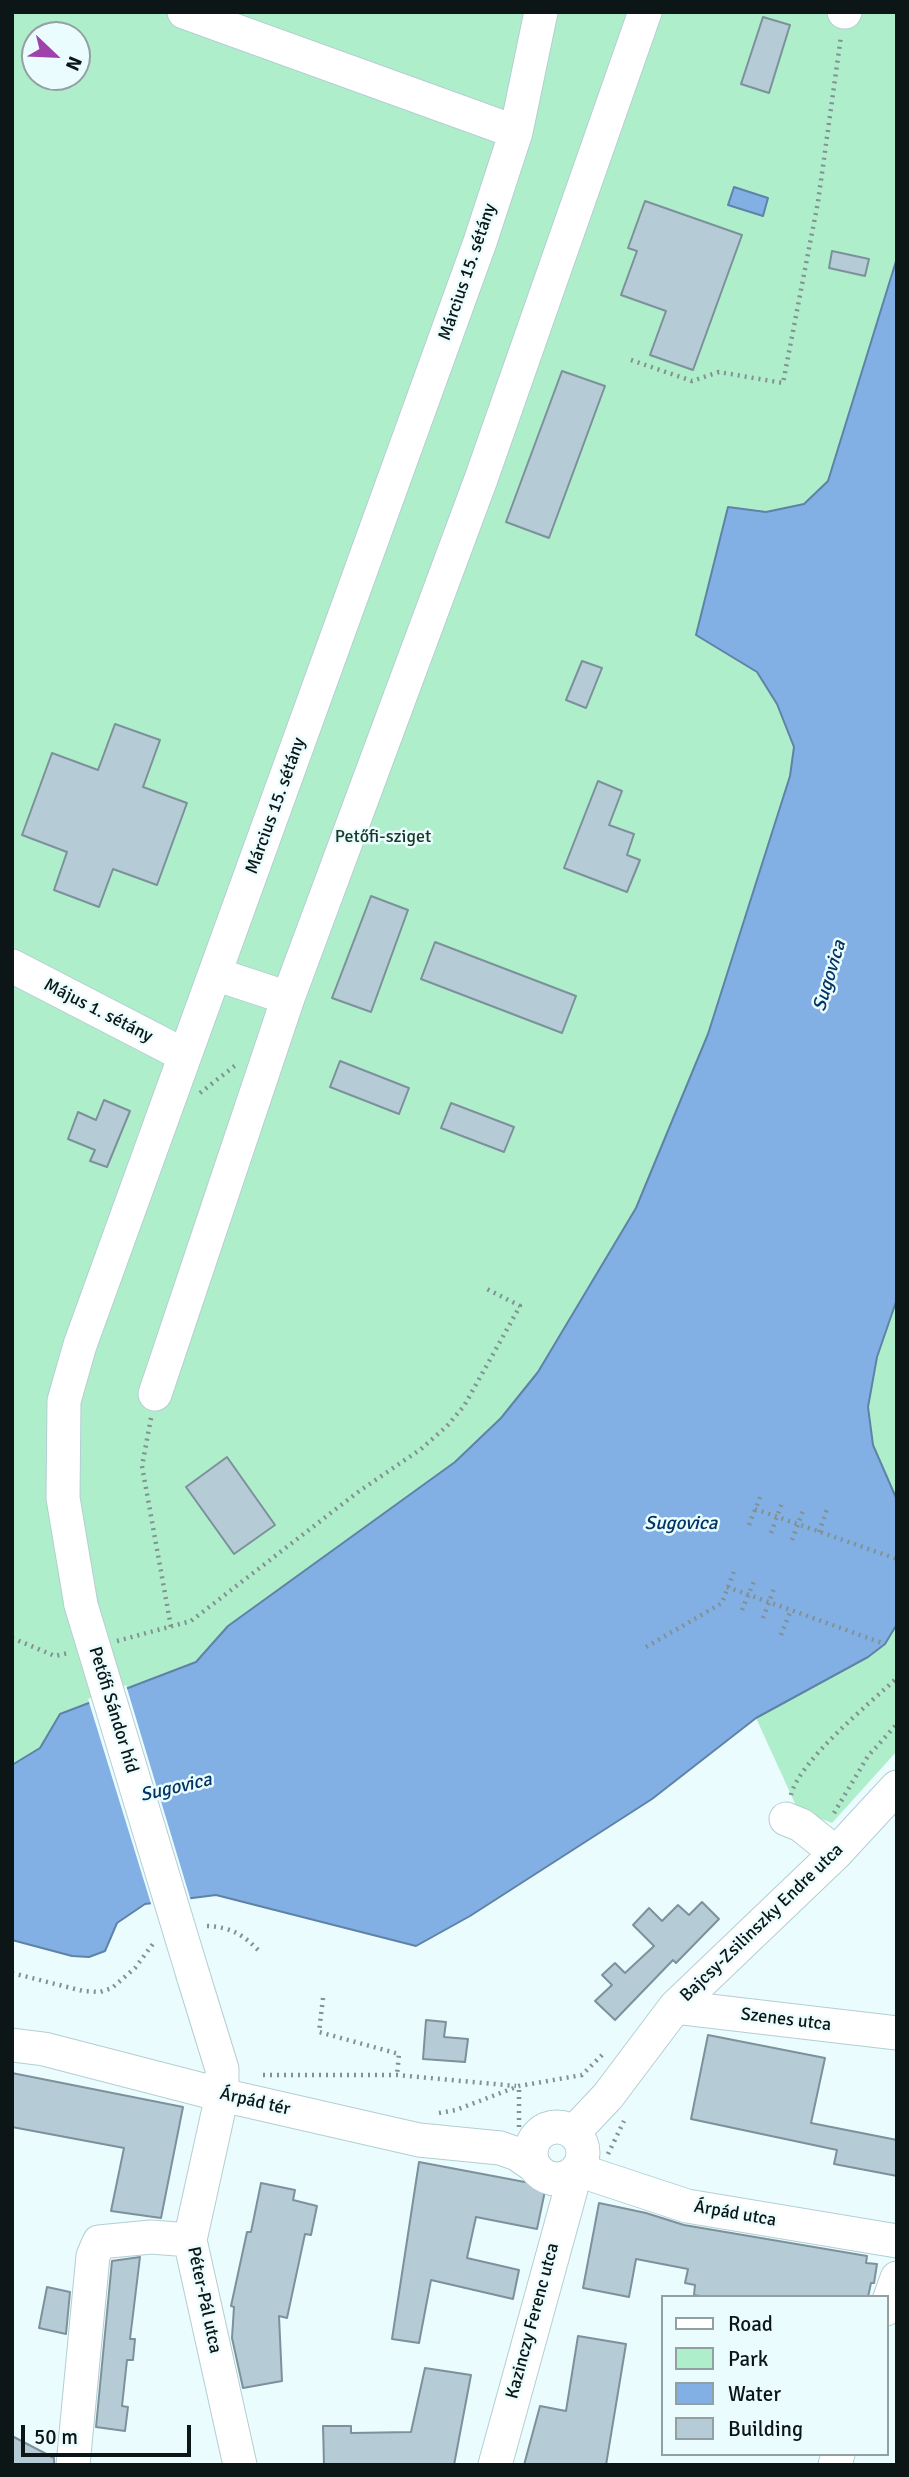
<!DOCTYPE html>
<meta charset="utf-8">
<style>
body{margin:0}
#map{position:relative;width:909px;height:2477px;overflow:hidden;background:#ebfcfe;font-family:Signika,sans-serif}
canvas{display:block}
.frame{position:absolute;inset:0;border:14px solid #0c1617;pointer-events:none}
.legend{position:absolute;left:661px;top:2295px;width:228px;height:161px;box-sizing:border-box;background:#ebfcfe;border:2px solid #92a0a2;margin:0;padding:9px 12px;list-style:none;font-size:21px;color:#0c1617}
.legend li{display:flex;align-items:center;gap:14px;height:35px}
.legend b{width:35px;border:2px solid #92a0a2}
.north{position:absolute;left:21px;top:21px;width:70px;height:70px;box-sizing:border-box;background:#ebfcfe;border:2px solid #92a0a2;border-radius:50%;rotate:113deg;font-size:19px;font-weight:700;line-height:28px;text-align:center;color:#0c1617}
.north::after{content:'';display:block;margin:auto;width:24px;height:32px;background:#9f42ac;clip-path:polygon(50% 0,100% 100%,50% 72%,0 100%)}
.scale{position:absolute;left:21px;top:2425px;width:170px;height:32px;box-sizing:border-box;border:4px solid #0c1617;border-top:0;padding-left:9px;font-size:21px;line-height:24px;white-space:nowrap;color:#0c1617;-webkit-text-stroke:5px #ebfcfe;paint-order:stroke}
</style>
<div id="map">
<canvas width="909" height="2477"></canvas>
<div class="frame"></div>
<ul class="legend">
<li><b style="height:9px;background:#fff"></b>Road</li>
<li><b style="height:19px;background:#afeecb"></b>Park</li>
<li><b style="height:19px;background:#82b0e5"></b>Water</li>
<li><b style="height:19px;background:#b5cbd6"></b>Building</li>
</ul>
<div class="north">N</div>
<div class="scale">50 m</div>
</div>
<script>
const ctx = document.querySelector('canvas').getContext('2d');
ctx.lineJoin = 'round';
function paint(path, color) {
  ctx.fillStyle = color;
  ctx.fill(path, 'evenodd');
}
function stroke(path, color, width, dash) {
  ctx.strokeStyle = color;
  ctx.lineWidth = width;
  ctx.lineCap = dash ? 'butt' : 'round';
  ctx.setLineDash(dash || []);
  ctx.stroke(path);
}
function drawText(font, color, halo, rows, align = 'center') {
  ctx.font = font + ' Signika,sans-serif';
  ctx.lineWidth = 5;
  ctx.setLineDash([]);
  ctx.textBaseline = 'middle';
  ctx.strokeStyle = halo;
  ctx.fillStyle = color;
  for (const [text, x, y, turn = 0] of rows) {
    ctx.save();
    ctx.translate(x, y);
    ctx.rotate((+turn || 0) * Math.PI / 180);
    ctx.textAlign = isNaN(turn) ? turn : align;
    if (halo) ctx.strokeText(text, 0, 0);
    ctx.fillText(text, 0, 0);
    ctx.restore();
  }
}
paint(new Path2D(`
 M12,12H897V258L828,481L804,504L766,512L728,507L696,635L757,672L777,704L794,747L790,776L708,1034L636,1208L538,1372L501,1418L455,1462L228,1626L196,1662L60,1714L40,1748L12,1765ZM35,35H77V77H35Z
 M897,1299V1500C889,1482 878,1464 873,1446C858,1397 881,1345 897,1299Z
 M897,1624V1751L832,1823L798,1810L756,1718L868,1657L885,1644Z`), '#afeecb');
const water = new Path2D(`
 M734,187L768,198L763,216L728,205Z
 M897,258V1299L877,1357L868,1407L873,1445L897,1500V1624L885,1644L868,1657L756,1718L652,1799L470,1916L416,1946L216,1895L145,1904L117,1923L105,1951L89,1957L72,1956L12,1940V1765L40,1748L60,1714L196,1662L228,1626L455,1462L501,1418L538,1372L636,1208L708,1034L790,776L794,747L777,704L757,672L696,635L728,507L766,512L804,504L828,481Z`);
paint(water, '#82b0e5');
stroke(water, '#5f82a7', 2);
paint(new Path2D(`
 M126,1685L191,1901L152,1907L88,1699Z`), '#ebfcfe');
const building = new Path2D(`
 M763,17L790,25L769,93L741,84Z
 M645,201L742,235L693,370L650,355L666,311L621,295L637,251L628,248Z
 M832,251L869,259L865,276L829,268Z
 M562,371L605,386L549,538L506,522Z
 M582,661L602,668L586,708L566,700Z
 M115,724L160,740L143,787L187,803L157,885L113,869L99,907L54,890L67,852L22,835L52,753L98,770Z
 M598,781L622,791L609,825L634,834L627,855L640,860L627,892L564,868Z
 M371,896L408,910L371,1012L332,998Z
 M435,942L576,996L562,1033L421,979Z
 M340,1061L409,1088L399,1114L330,1087Z
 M104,1100L130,1111L107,1167L90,1161L95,1150L68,1139L78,1112L96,1120Z
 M451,1103L514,1127L504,1152L441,1128Z
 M227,1457L275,1525L234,1554L186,1487Z
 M702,1902L719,1919L676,1963L673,1960L615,2020L595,2001L612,1985L602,1975L615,1963L625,1973L654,1946L633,1925L649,1908L662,1921L678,1905L689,1915Z
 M426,2020L446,2022L444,2037L468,2039L465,2062L423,2059Z
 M708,2035L825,2058L811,2123L897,2140V2176L834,2164L837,2150L691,2119Z
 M12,2073L183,2107L161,2218L111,2211L124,2148L12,2127Z
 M419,2162L546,2186L537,2229L476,2217L467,2258L519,2270L513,2299L431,2280L419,2343L392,2339Z
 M261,2183L295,2190L293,2200L317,2206L311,2235L305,2234L287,2318L279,2316L282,2381L243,2388L232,2338L234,2307L231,2306L247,2232H251Z
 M599,2203L646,2213L684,2225L867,2256L866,2263L877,2264L874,2283H871L868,2297H706L694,2295L695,2285L685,2283L688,2269L636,2259L629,2297L583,2288Z
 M140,2257L130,2339H135L133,2360H127L122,2406L128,2407L125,2431L96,2427L112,2261Z
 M47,2287L70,2292L66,2334L39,2328Z
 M578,2336L626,2344L606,2465H524L540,2406L566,2411Z
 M425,2368L471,2375L454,2465H324L323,2426H351V2433L411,2432Z
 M12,2436L54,2458V2465H12Z`);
paint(building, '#b5cbd6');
stroke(building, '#7c919b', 2);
const minor = new Path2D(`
 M184,12L516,132
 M844,12H845
 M12,966L184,1055
 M215,974L288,998
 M155,1394L288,998L481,479L645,12
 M81,1605L63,1498L64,1401L80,1345L480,242L516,132L541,12
 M786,1819L801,1825L836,1853
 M193,1975L222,2069V2095L190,2240L240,2465
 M675,2007L897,2033
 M12,2045L44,2049L222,2095L419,2140L500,2148L517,2154L533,2165
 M531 2153a26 26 0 1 1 52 0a26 26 0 1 1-52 0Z
 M574,2132L608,2096L675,2007L836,1853L897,1787
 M578,2170L687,2206L897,2241
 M886,2309L897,2278
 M73,2465L93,2256L99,2242L151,2237L190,2240
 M495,2465L571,2189L569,2177
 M835,2465L838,2454`);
stroke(minor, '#b4ced2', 35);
stroke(new Path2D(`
 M631,360L692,381L719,372L783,383L818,202L841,36
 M200,1093L237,1064
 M151,1418L142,1466L171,1627
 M755,1509L897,1559
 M749,1525L761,1495
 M819,1532L827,1509
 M771,1533L783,1500
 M792,1540L804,1508
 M727,1587L885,1644
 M742,1610L754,1581
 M763,1618L775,1586
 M781,1635L791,1610
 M12,1638L55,1656L68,1653
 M117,1641L191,1621L358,1492L421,1449L447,1426L464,1406L520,1306L487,1289
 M646,1647L722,1603L734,1571
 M791,1795C799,1761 870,1703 897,1678
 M834,1813L868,1756L897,1724
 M207,1926C231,1927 244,1935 260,1952
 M12,1973L83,1991L100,1992L112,1988L135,1968L155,1941
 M323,1998L319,2032L399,2054L397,2075
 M263,2075H397L516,2086
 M439,2113L456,2110L519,2086L582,2075L602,2055
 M519,2127V2086
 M608,2154L624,2121`), '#839192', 4.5, [2, 5]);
stroke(minor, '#fff', 33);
const minorBridge = new Path2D(`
 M81,1605L193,1975`);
stroke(minorBridge, '#b4ced2', 35, []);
stroke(minorBridge, '#fff', 33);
drawText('18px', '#0c1617', '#ebfcfe', [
 ["Március 15. sétány",468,272,-71],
 ["Március 15. sétány",276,806,-70],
 ["Május 1. sétány",98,1011,27],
 ["Petőfi Sándor híd",113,1710,73],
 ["Bajcsy-Zsilinszky Endre utca",762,1923,-44],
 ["Szenes utca",786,2020,7],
 ["Árpád tér",255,2102,13],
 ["Árpád utca",735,2214,10],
 ["Péter-Pál utca",204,2300,78],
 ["Kazinczy Ferenc utca",533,2321,-75]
]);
drawText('18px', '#173727', '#ebfcfe', [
 ["Petőfi-sziget",383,837]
]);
drawText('italic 19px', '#023464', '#ebfcfe', [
 ["Sugovica",830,976,-73],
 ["Sugovica",681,1524],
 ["Sugovica",176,1788,-13]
]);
</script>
